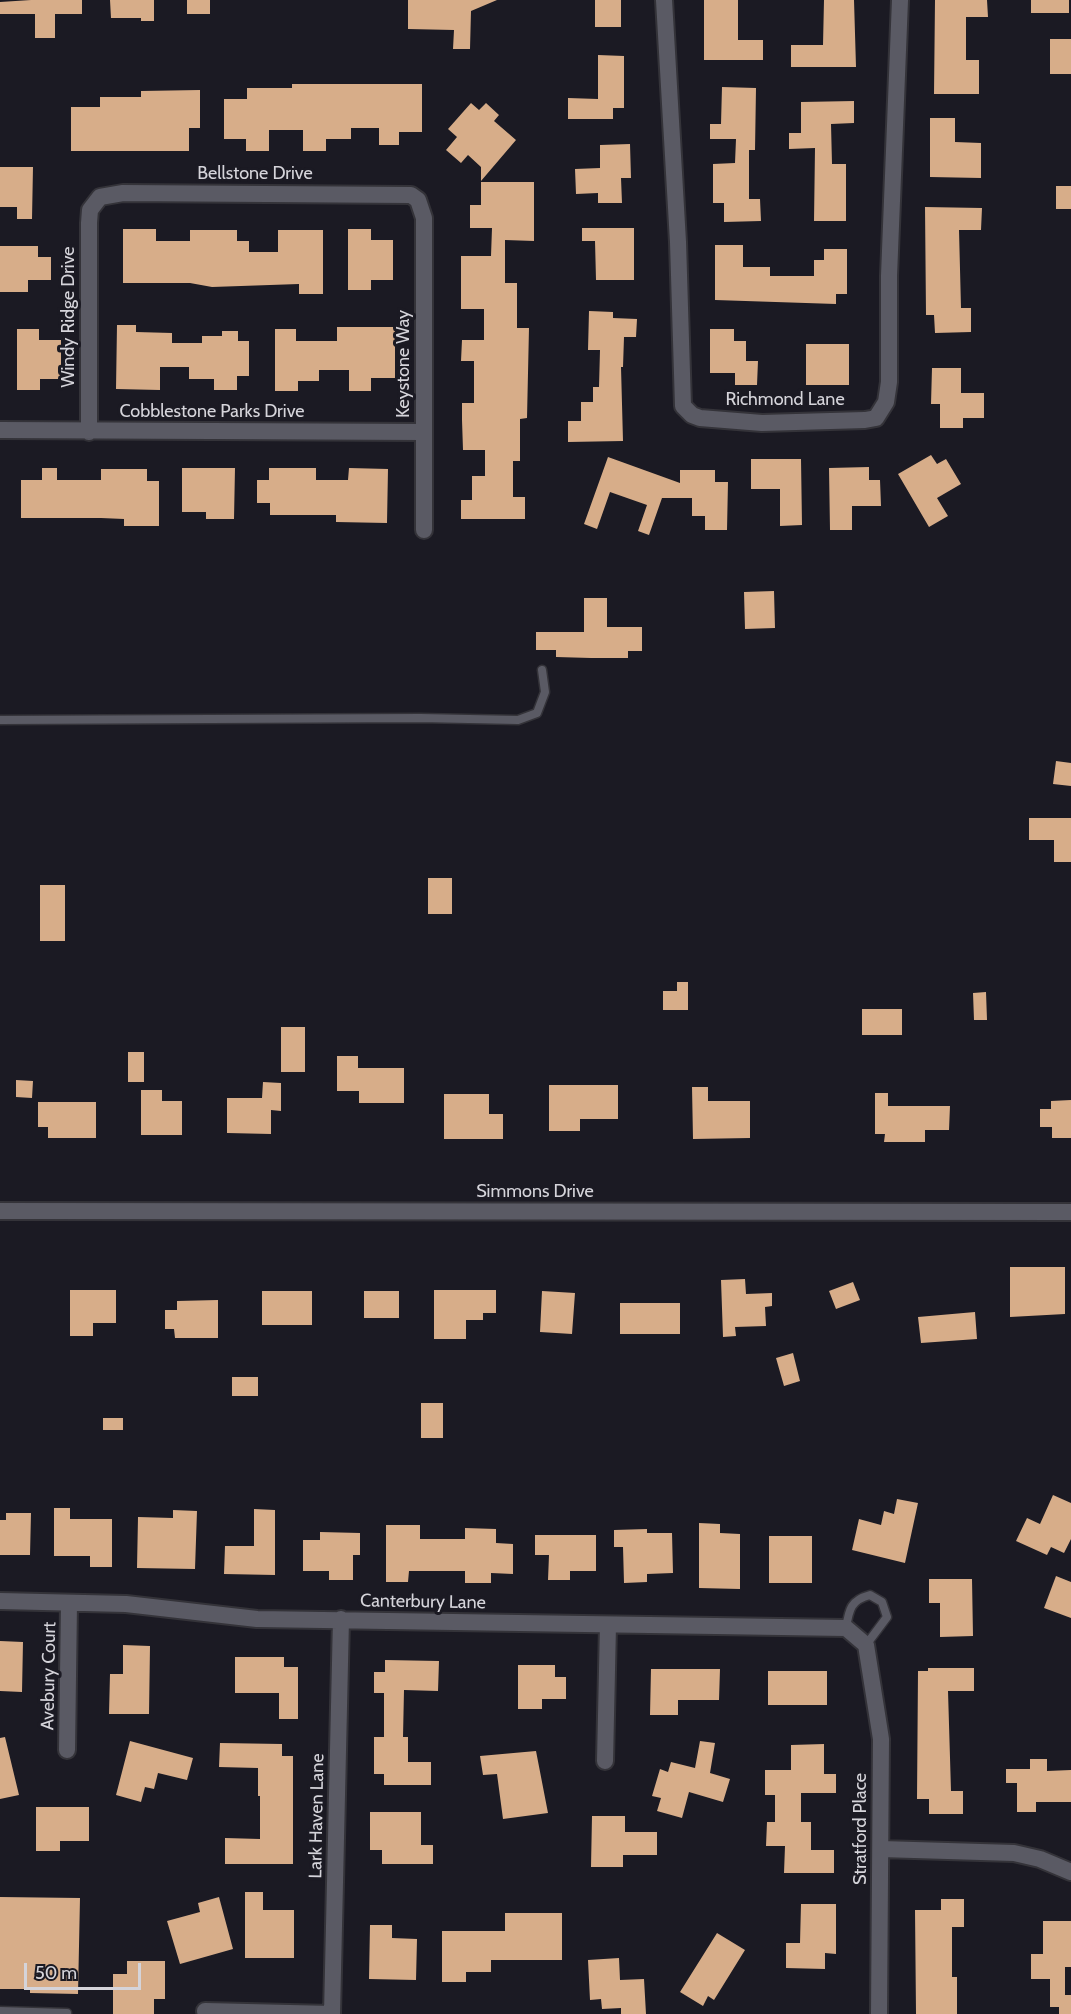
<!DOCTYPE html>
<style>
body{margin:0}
#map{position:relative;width:1071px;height:2014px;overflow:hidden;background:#1b1a23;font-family:Cabin,sans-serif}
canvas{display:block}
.scale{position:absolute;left:24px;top:1963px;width:117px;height:27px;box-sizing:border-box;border:3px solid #d5d4da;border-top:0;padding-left:8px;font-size:18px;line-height:21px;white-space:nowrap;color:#d5d4da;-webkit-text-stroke:4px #1b1a23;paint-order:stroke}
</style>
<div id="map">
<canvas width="1071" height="2014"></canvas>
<div class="scale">50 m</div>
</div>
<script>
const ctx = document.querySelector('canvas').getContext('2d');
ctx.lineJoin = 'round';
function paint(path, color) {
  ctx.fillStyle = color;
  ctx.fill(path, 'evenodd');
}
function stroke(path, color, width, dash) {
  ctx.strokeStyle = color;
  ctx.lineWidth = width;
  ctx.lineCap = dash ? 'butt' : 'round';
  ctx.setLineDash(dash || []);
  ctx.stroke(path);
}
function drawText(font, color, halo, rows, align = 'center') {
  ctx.font = font + ' Cabin,sans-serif';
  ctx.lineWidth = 6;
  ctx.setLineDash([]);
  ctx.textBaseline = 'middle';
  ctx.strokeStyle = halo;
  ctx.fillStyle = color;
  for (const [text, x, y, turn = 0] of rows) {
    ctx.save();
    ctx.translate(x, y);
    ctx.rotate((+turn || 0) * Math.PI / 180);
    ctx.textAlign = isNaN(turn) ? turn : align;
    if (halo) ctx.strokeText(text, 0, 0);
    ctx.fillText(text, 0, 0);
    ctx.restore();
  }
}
paint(new Path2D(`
 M31,0H82V14H55V38H35V14H0V2Z
 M110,0H154V21H141V18H111Z
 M187,0H210V14H187Z
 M408,0H497L471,11L470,49H453L454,30L408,29Z
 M595,0H621V27H595Z
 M704,0H738V40H763V60H704Z
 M824,0H854L856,67H791V45H823Z
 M935,0H987L988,17H966V60H979V94H934Z
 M1031,0H1069V13H1031Z
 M1050,39H1071V74H1050Z
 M598,55L624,56V108H613V119H568V98L598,99Z
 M292,84H422V132H399V145H379V128H351V139H326V151H303V130H269V151H246V139H224V99H247V88H292Z
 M722,87L756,88L755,150H749V199H760L761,221L724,222V203H713V164L735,163L736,139H710V124H721Z
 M200,90V128H189V151H71V107H100V97H141V91Z
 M854,101V123L831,124L832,164H846V221H814L815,148L789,149V133H801V102Z
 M471,103L479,110L486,103L499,115L494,121L516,140L481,181V167L468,155L461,163L446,150L457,137L448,129Z
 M930,118H955V142L981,143V178L930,177Z
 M630,144L631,178H621L622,203H598V193L576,194L575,169L600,168V145Z
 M0,167H33L32,219H17V207H0Z
 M481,182H534V241L505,240V283H517V328H529L527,418L520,419V461H513V497H525V519H461V500H472V476H485V450H463L462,420V403H474V361H461L462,340H484V309H461V256H491L492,228H470V205H481Z
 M1056,186H1071V209H1056Z
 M925,207L982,208L981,230H959L961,308H971V332L935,333L934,315H926Z
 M582,228H634V280H596L595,241H582Z
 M123,229H156V241H190V230H237V241H249V252H278V230H323V294H299V284L212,287L190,283H123Z
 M348,229H371V240H393V280H371V290H348Z
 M715,245H743V267H770V276H814V260H824V249H847V294H836V304L715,300Z
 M0,246H38V257H51V280H28V292H0Z
 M589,311L613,312V318L637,319L636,337H624L623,367H621L623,441L568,442V421H581V402H593V387H599L600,350H588Z
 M117,325H136V332L172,333V343H202V336H222V331H238V341H249V376H237V390H214V379H189V367H160V390L116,389Z
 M337,327H395V378H371V391H349V370H319V381H298V391H275V329H296V341H337Z
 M17,329H39V340H61V379H40V390H17Z
 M710,329H734V341H746V361H758L757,385H735V373H710Z
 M806,344H849V385H806Z
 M932,368H961V393H984V418H963V428H940V404H931Z
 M931,455L937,464L946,459L961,484L937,498L948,516L929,527L898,474Z
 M608,457L680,483V470H715V482H728L727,530H705V516H692V498H662L649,535L638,531L647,505L610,492L597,529L584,524Z
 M751,459H801L802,525L780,526V489H751Z
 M869,467V480H880L881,506H852V530H830L829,468Z
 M42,468H57V480H101V469H147V481H159V526H124V519L101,518H21V480H42Z
 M182,468H235L234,519H206V512H182Z
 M269,468H316V480H348L349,468L388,469L387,523L336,522V515H270V503H257V480H269Z
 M774,591L775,628L745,629L744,592Z
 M584,598H607V627H642V651H628V658H591L556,657V650H536V632H584Z
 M1056,761L1071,763V786L1053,784Z
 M1029,818H1071V862H1054V840H1029Z
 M428,878H452V914H428Z
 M40,885H65V941H40Z
 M677,982H688V1010H663V991H677Z
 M986,992L987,1020H974L973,993Z
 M862,1009H902V1035H862Z
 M281,1027H305V1072H281Z
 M128,1052H144V1082H128Z
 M337,1056H358V1068H404V1103H359V1091H337Z
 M16,1080L33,1081L32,1098L16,1097Z
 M263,1082L281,1083V1111L271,1110V1134L227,1133V1098H262Z
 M549,1085H618V1119H580V1131H549Z
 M692,1087H708V1101H750V1138L693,1139Z
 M141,1090H162V1101H182V1135H141Z
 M875,1093H888V1106H950L949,1130H925V1142H884L885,1134H875Z
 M444,1094H489V1114H503V1139H444Z
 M1071,1100V1138H1052V1127H1040V1109H1051V1101Z
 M38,1102H96V1138H48V1127H38Z
 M1010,1267H1065V1314L1010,1317Z
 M745,1279L746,1294L772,1293V1306L765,1307L766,1326L735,1327L736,1336L723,1337L721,1280Z
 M853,1282L860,1300L836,1309L829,1291Z
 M70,1290H116V1323H93V1336H70Z
 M434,1290H496V1313H483V1320H466V1339H434Z
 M262,1291H312V1325H262Z
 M364,1291H399V1318H364Z
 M542,1291L575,1293L572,1334L540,1332Z
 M218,1300V1338H175L174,1329H165V1310H177V1301Z
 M620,1303H680V1334H620Z
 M975,1312L977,1339L921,1343L918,1317Z
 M793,1353L800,1381L784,1386L776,1358Z
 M232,1377H258V1396H232Z
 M421,1403H443V1438H421Z
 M103,1418H123V1430H103Z
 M1053,1495L1071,1503V1539L1064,1553L1051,1547L1047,1555L1016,1541L1027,1518L1040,1524Z
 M897,1499L918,1503L905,1563L852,1550L859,1519L881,1525L884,1511L894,1514Z
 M54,1508H70V1519H112V1567H90V1556H54Z
 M254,1509L275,1510V1575L224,1574L225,1546H254Z
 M173,1510L197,1511L195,1569L137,1568L138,1517L173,1518Z
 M6,1513H31L30,1555H0V1520H6Z
 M699,1523L720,1524V1533L740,1534V1589L699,1588Z
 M386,1525H420V1539H465V1528L496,1529V1543L513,1544V1574L491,1573V1583H465V1571H409L408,1582H386Z
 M647,1529V1533H672L673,1573L647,1574V1582L624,1583L623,1547H614V1530Z
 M320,1532L360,1533V1555H353V1580H329V1571H303V1540H320Z
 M535,1535H596V1571H570V1580H548L549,1555H535Z
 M769,1536H812V1583H769Z
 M1056,1576L1071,1582V1618L1044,1608Z
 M929,1579H972L973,1636L940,1637V1603H929Z
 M0,1641L23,1642L22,1692L0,1691Z
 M123,1645L150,1646L149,1714H109L110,1674H123Z
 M235,1657H284V1667H298V1719H279V1693H235Z
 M385,1660L439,1661L438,1691L404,1690L403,1737H408V1762H431V1785H384V1774H374V1737H384V1693H374V1672H385Z
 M518,1665H555V1677H566V1699H542V1709H518Z
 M928,1668H974V1691H948L951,1791H963V1814H929V1799H917L918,1671H928Z
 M651,1669H720L719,1700H678V1715H650Z
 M768,1671H827V1705H768Z
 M5,1737L19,1795L0,1799V1738Z
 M130,1741L193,1758L187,1780L158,1773L154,1789L145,1787L141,1802L116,1795Z
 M700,1741L715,1743L710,1773L730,1779L723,1802L689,1792L682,1818L657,1811L661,1798L652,1796L660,1769L668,1772L671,1762L695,1768Z
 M220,1743L282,1744V1756H293V1864H225V1838L260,1839V1796H258V1768L219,1767Z
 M824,1744V1774H836V1793H801V1822H811V1850H834V1873H784L785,1846H766L767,1822H775V1795H765V1770H791V1745Z
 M536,1751L548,1813L503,1819L497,1774L483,1775L480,1756Z
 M1030,1759H1047V1771L1071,1770V1802H1036V1812H1017V1783H1006V1769H1030Z
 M36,1807H89V1841H60V1851H36Z
 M370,1812H421V1845H433V1864H382V1850H370Z
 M592,1816H625V1832H657V1855H623V1867H591Z
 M245,1892H263V1910H294V1958H245Z
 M0,1897L80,1898L78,1994L30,1993V1989H0Z
 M219,1897L233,1949L180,1964L167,1921L200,1912L198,1903Z
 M941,1899H964V1927H952V1977H957V2014H916L915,1910H941Z
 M801,1904H836V1954L825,1953V1969L786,1968V1943H800Z
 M505,1913H562V1960H491V1972H466V1982H442V1931H505Z
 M1043,1921H1071V1967H1065V1995H1071V2014H1059V2007H1050V1979H1031V1954H1043Z
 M370,1925H392V1938L417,1939L416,1980L369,1979Z
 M717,1933L745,1950L714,2000L708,1996L703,2006L680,1992Z
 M619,1958L620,1980L644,1979L646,2014H621V2008L602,2009L601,1999L590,2000L588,1960Z
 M127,1961H165V1999H154V2014H113V1974H127Z`), '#d7ad89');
const lane = new Path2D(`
 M0,720L420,718L518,720L537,713L545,692L542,670
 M846,1628C849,1609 851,1600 870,1595L882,1602L887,1617L866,1645
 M0,2011L67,2013`);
const street = new Path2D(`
 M664,0L678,242L683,406L692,415L700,418L762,423L865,420L876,418L886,402L889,382V276L900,0
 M0,430L423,432
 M89,432V223L90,210L100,197L123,193L411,195L418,200L424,218V530
 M0,1211L1071,1212
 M0,1601L126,1604L257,1619L846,1628L866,1645L881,1739L879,2014
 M67,1750L69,1603
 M605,1761L608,1625
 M881,1849L1014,1853L1040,1859L1071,1872
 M205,2011L332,2014
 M332,2014L341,1619`);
stroke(lane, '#343339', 11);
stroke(street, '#343339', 20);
stroke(lane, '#5a5a64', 8);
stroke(street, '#5a5a64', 16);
drawText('18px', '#d5d4da', '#1b1a23', [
 ["Bellstone Drive",255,174],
 ["Windy Ridge Drive",69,317,-90],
 ["Keystone Way",404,364,-90],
 ["Richmond Lane",785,400],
 ["Cobblestone Parks Drive",212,412],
 ["Simmons Drive",535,1192],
 ["Canterbury Lane",423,1602,1],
 ["Avebury Court",49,1676,-89],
 ["Lark Haven Lane",317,1816,-89],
 ["Stratford Place",861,1829,-90]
]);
</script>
